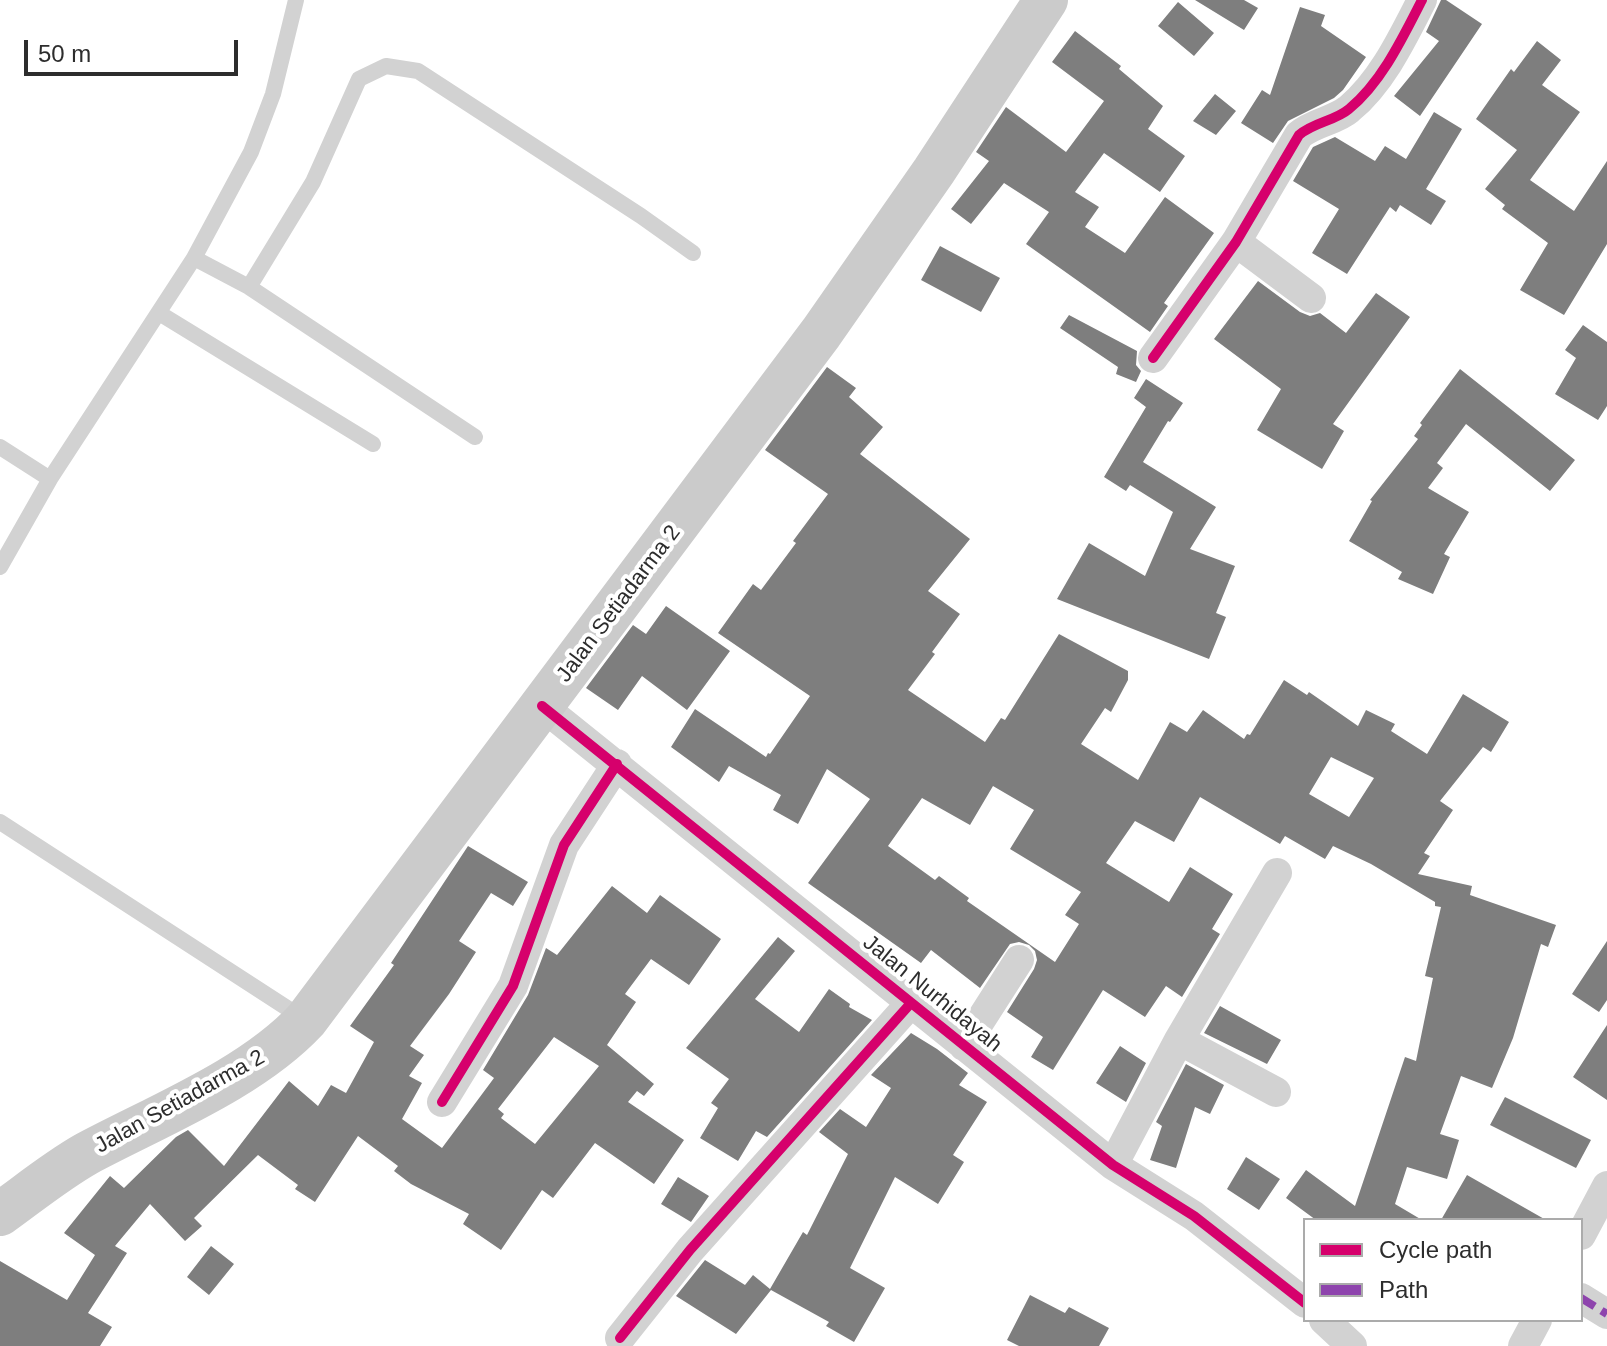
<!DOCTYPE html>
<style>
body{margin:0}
#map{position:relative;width:1607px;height:1346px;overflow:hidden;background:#fff;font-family:Helvetica,sans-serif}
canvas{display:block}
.legend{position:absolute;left:1303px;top:1218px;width:280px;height:104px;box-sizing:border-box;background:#fff;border:2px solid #ababab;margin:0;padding:10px 14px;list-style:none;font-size:24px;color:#2d2d2d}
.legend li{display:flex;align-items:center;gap:16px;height:40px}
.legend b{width:40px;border:2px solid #ababab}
.scale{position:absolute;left:24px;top:40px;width:214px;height:36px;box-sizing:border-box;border:4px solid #2d2d2d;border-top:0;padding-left:10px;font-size:24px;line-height:28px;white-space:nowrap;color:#2d2d2d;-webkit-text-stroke:6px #fff;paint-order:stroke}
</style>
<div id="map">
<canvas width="1607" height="1346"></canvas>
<ul class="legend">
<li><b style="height:10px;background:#d6006c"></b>Cycle path</li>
<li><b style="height:10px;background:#8e44ad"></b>Path</li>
</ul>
<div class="scale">50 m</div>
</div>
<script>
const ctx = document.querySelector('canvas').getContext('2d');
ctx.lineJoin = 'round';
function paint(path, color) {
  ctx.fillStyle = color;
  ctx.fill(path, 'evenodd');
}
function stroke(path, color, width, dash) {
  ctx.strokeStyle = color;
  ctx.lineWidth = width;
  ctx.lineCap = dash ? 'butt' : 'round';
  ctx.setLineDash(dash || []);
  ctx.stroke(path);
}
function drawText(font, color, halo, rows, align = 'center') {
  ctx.font = font + ' Helvetica,sans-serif';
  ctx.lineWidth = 8;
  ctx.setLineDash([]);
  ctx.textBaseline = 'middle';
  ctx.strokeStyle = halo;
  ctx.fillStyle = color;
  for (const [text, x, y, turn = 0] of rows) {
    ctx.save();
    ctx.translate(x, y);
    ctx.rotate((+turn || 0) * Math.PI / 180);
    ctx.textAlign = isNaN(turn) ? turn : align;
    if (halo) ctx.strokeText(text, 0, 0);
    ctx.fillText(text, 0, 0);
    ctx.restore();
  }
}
paint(new Path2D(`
 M1195,0H1244L1258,8L1244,30Z
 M1441,0H1446L1482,24L1420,116L1394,96L1439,41L1426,32Z
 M1178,2L1214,33L1194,56L1158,26Z
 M1300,7L1325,15L1321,26L1366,57L1343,90L1334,98L1288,121L1273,143L1241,123L1262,90L1270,95Z
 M1075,31L1121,66L1119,69L1163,106L1148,129L1185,156L1160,192L1104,153L1075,192L1099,207L1085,227L1125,253L1165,197L1214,233L1164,303L1168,306L1150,332L1026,244L1049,212L1004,183L971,224L951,209L989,161L976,152L1006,107L1066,152L1104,101L1052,62Z
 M1537,41L1561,60L1542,85L1580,112L1530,180L1574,211L1607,161V244L1564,315L1520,290L1548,243L1502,209L1505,205L1485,189L1517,150L1476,119L1511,69L1514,72Z
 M1215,94L1236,111L1216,135L1193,121Z
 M1434,112L1462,129L1426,189L1446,201L1431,225L1400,205L1396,212L1390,207L1347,274L1312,253L1339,209L1293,181L1313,147L1335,137L1375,161L1385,146L1406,159Z
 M940,246L1000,278L981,312L921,280Z
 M1258,281L1300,312L1310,316L1320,313L1346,333L1376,293L1410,317L1333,424L1344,431L1322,469L1257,430L1281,389L1214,339Z
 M1069,315L1137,351L1136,365L1141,371L1136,382L1116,374L1118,367L1060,328Z
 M1583,325L1607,342V406L1598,420L1555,394L1576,358L1565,350Z
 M827,367L856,388L849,397L883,427L860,454L970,539L928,591L960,614L932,652L935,654L908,690L985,742L1001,718L1005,720L1059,634L1128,671V680L1111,712L1105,708L1081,744L1138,780L1170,722L1187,732L1203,710L1244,739L1247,734L1250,735L1284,680L1307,695L1309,692L1358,726L1366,710L1395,724L1391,731L1427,754L1463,694L1509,722L1491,752L1483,747L1440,801L1453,810L1424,853L1430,856L1418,874L1472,886L1470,895L1556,925L1548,947L1541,944L1513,1038L1492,1088L1461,1076L1440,1134L1459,1140L1447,1179L1407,1167L1395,1204L1422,1220H1316L1286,1198L1306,1170L1355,1206L1405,1057L1416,1061L1433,978L1425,976L1441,907L1435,906V902L1371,864L1333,846L1325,859L1285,836L1280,844L1200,797L1174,842L1135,821L1106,863L1169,902L1190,867L1233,894L1212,929L1220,934L1182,997L1166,986L1145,1017L1103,990L1053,1070L1031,1057L1043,1037L1007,1012L1034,969L1037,960L1035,951L1029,945L1019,942L1010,944L980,988L931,950L921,963L808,883L870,799L827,769L798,824L773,810L781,795L729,766L719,782L671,747L695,709L766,757L768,753L770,754L810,696L718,633L753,584L761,590L796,543L793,541L828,494L765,450ZM1331,757L1374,778L1349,817L1309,794ZM993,786L1034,810L1010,849L1081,892L1065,915L1079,924L1055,962L967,901L969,898L939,876L935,880L888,846L922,798L970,825Z
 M1460,369L1575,460L1550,491L1466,424L1437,463L1443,468L1428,488L1469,512L1444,554L1450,557L1433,594L1398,579L1402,572L1349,541L1372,501L1370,500L1418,439L1414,436L1422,425L1420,423Z
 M1146,379L1183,403L1170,422L1168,421L1143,462L1216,507L1190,549L1235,566L1216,613L1226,617L1209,659L1057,599L1089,543L1145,576L1173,512L1130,485L1126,491L1104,477L1146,407L1134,398Z
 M666,606L730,651L687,710L642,676L618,710L586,688L633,625L646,634Z
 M468,846L528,882L513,906L491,893L459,941L476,952L449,994L410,1046L424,1055L409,1076L422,1083L402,1119L442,1148L494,1078L483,1070L528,995L546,948L557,955L612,886L647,913L660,895L721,939L689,985L651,959L625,994L636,1002L607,1045L654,1084L644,1096L637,1091L628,1102L684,1140L654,1184L595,1143L553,1198L542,1190L501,1250L463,1224L469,1214L411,1184L394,1171L398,1166L358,1136L315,1202L295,1189L298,1185L258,1155L194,1218L202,1226L185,1241L150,1204L115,1246L127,1253L88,1313L112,1327L100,1346H0V1261L67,1300L95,1255L64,1233L110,1176L124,1188L176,1137L188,1130L224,1166L289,1081L318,1106L331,1085L346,1093L374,1042L350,1026L394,965L391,963ZM554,1037L599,1066L535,1144L501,1118L504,1114L498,1109Z
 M778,937L795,951L755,999L799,1032L829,989L850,1004L849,1007L872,1020L767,1137L756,1131L738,1161L700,1138L718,1108L711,1103L729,1079L686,1048Z
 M1607,941V1000L1599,1012L1572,994Z
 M1220,1006L1281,1040L1267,1064L1204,1033Z
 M1607,1025V1100L1573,1077Z
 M911,1033L937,1049L968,1073L959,1085L987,1102L953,1155L964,1162L938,1204L895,1177L850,1268L885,1288L854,1342L826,1326L829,1322L771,1290L736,1334L676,1296L705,1260L745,1285L753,1275L770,1289L803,1232L807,1235L848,1154L819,1132L840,1109L866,1127L891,1088L871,1075Z
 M1120,1046L1146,1063L1126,1102L1096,1083Z
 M1186,1064L1224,1085L1210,1114L1195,1107L1176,1168L1150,1160L1162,1126L1156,1122Z
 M1505,1097L1591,1140L1576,1168L1490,1125Z
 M1246,1157L1280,1179L1259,1210L1227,1189Z
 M1467,1175L1546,1220H1441Z
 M678,1177L709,1196L691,1222L661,1204Z
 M211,1246L234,1264L209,1295L187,1277Z
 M1030,1295L1065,1313L1069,1307L1109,1328L1099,1346H1019L1007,1340Z`), '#7e7e7e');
stroke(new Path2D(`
 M194,258L249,287L313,182L359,79L386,66L418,71L641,216L693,253
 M249,287L475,437
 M159,313L373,444
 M0,447L50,479
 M0,567L50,479L194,258L251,152L273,94L296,0
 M0,822L304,1019`), '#d2d2d2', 16);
stroke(new Path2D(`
 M1236,242L1311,298
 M1153,358L1236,242L1299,135C1314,122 1335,121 1349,109C1382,82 1403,37 1422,0
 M542,706L1113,1165L1194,1216L1305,1303
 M1179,1040L1276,1092
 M964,1046L1019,960
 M442,1102L513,986L564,845L617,764
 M1113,1165L1179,1040L1277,873
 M1581,1235L1607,1186
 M1581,1298L1607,1314
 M1324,1320L1352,1346
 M620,1338L690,1250L911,1003
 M1523,1346L1537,1320`), '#d2d2d2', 30);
stroke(new Path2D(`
 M0,1214C28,1194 56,1171 86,1154C157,1116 251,1079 306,1020L821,333L934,171L1046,0`), '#cbcbcb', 44);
stroke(new Path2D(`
 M1581,1298L1607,1314`), '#8e44ad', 8, [16, 8]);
stroke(new Path2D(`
 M1153,358L1236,242L1299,135C1314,122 1335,121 1349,109C1382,82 1403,37 1422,0
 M542,706L1113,1165L1194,1216L1305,1303
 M442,1102L513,986L564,845L617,764
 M620,1338L690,1250L911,1003`), '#d6006c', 10);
drawText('22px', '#2d2d2d', '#fff', [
 ["Jalan Setiadarma 2",619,604,-53],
 ["Jalan Nurhidayah",932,994,39],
 ["Jalan Setiadarma 2",180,1102,-29]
]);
</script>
